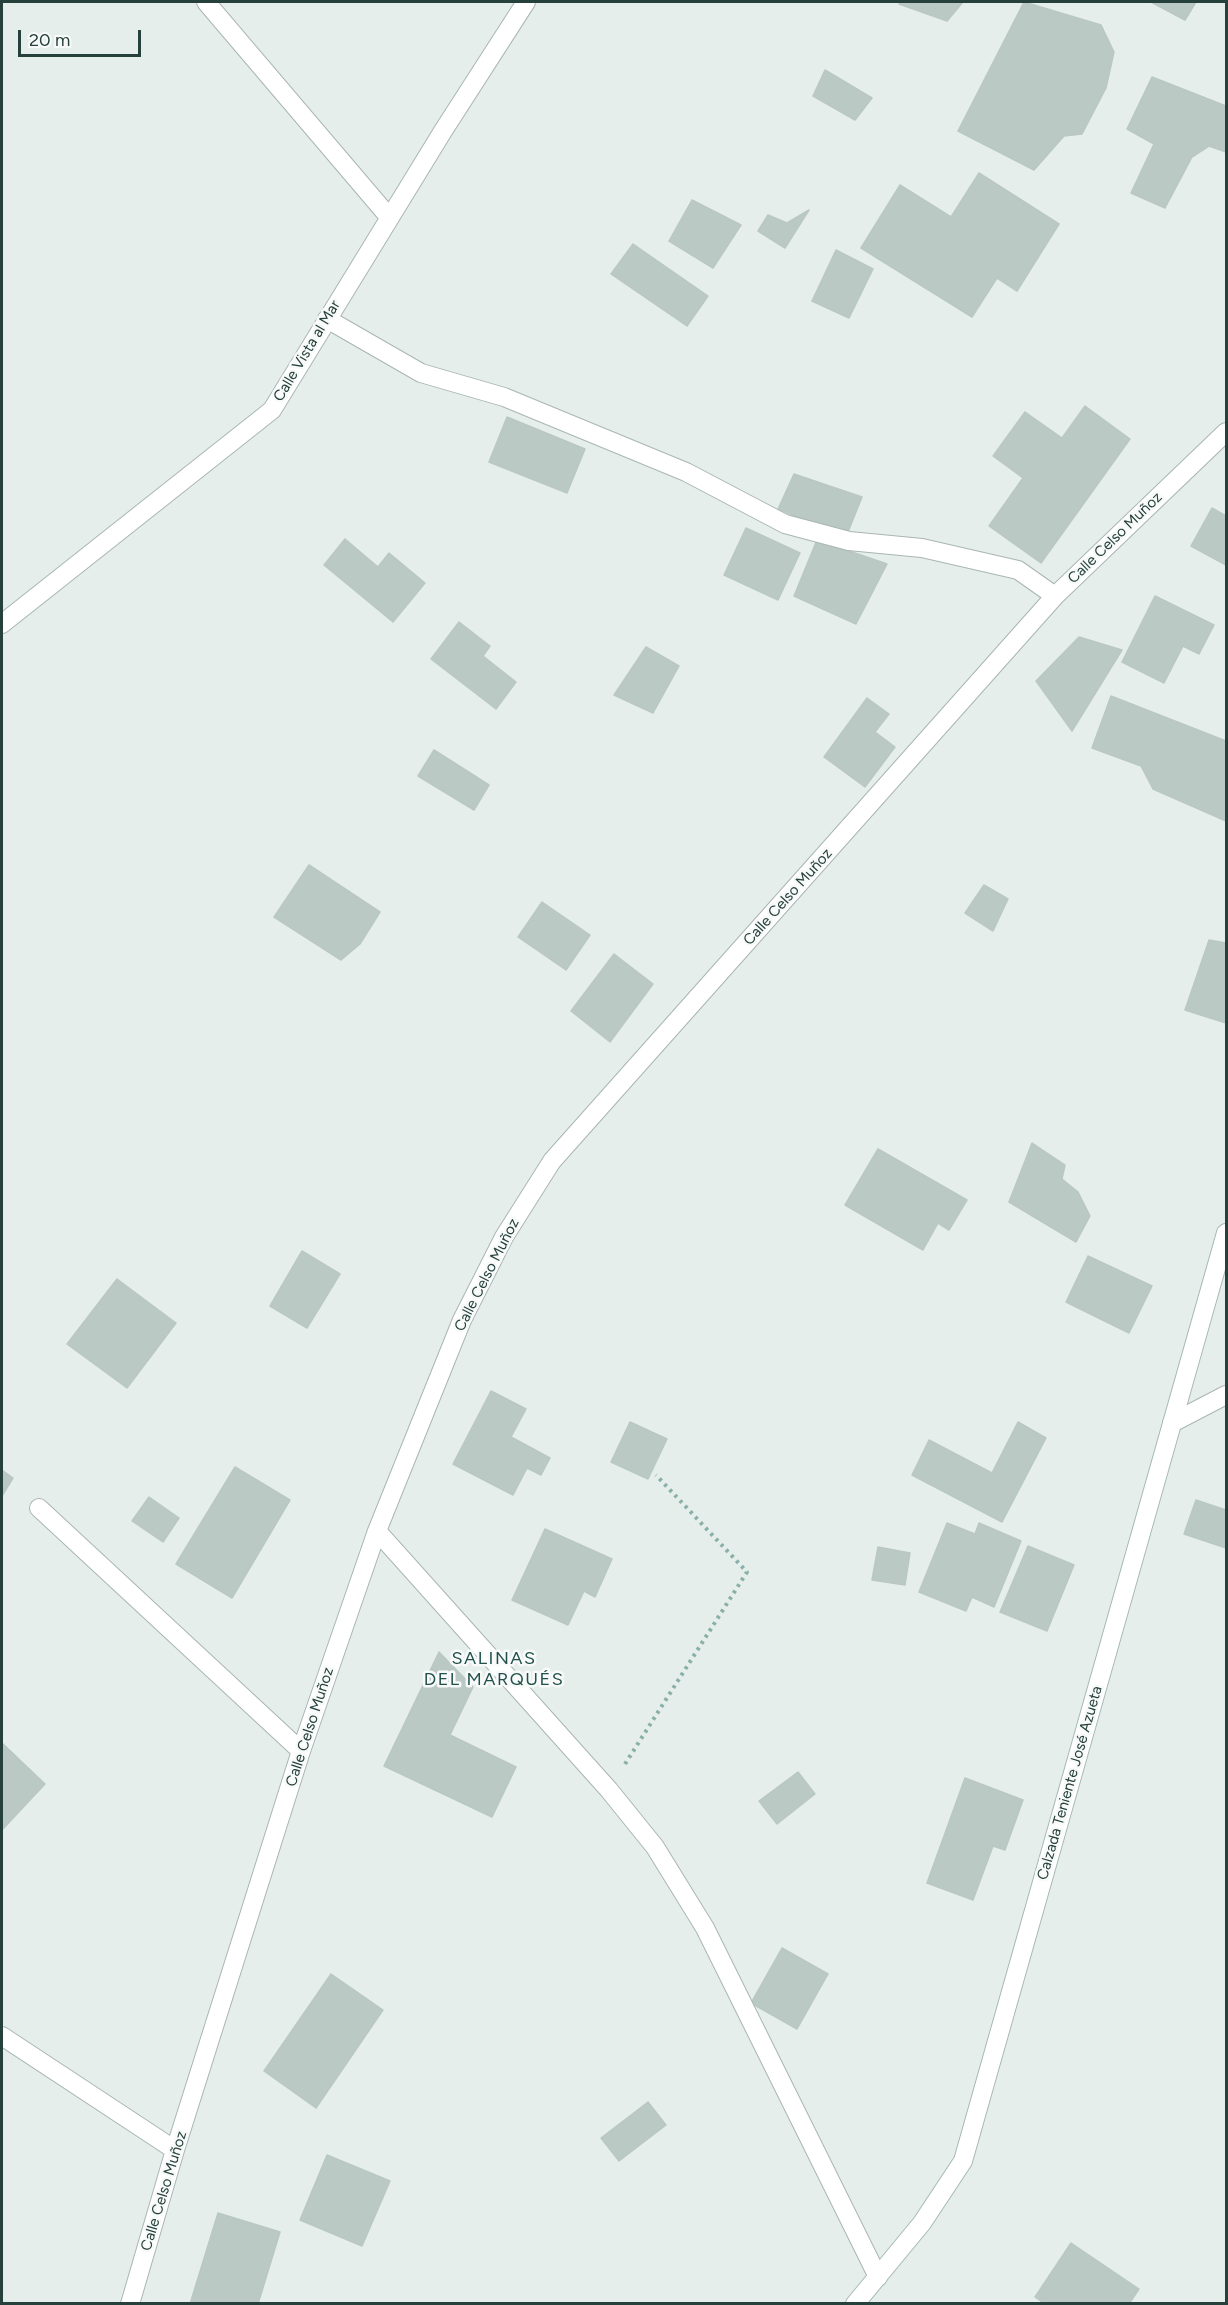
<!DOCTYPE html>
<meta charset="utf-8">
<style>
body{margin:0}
#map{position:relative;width:1228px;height:2305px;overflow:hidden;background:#e6eeeb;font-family:Figtree,sans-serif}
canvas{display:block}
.frame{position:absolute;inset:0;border:3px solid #26403b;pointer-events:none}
.scale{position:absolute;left:18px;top:30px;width:123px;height:27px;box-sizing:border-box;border:3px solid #26403b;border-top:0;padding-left:8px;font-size:18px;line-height:21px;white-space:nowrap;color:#26403b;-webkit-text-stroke:4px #f7faf9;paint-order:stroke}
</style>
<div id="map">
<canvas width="1228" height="2305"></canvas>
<div class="frame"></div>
<div class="scale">20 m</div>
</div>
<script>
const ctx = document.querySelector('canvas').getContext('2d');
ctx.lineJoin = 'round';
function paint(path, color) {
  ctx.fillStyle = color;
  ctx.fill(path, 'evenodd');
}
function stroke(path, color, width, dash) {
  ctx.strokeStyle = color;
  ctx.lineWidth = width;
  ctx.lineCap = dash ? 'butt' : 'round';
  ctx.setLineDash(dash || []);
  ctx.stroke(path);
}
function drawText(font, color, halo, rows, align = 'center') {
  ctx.font = font + ' Figtree,sans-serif';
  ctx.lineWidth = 5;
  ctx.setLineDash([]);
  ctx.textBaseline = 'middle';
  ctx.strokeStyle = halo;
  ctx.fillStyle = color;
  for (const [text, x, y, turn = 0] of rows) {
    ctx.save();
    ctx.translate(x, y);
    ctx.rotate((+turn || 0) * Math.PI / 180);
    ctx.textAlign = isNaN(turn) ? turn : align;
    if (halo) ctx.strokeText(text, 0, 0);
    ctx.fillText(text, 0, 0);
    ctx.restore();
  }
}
const building = new Path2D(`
 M901,2H963L947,21L899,4Z
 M1024,2L1101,25L1114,52L1106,88L1082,134L1064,136L1034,170L958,131Z
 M1151,2H1196L1185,20Z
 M825,70L872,98L855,120L813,96Z
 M1152,77L1226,106V152L1209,146L1192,157L1165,208L1131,193L1154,144L1127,129Z
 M979,173L1059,224L1017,291L997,278L972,317L861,248L900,185L951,217Z
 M692,200L741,225L713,268L669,241Z
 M809,210L785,248L758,231L768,215L787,223Z
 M633,244L708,296L687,326L611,274Z
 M836,250L873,269L849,318L812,301Z
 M1085,406L1130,439L1041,563L989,526L1023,478L993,456L1025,412L1062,438Z
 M507,417L585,449L567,493L489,462Z
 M794,474L862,497L846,537L778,509Z
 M1212,508L1226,516V565L1191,546Z
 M746,528L800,553L778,600L724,575Z
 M345,539L378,567L389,553L425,583L393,622L324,565Z
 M817,540L887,564L856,624L794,596Z
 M1155,596L1214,625L1199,654L1183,646L1164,683L1122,662Z
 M459,622L490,646L483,656L516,682L496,709L431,659Z
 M1079,637L1122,650L1072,731L1036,681Z
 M646,647L679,666L653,713L614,695Z
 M1111,696L1226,741V821L1153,789L1141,766L1092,748Z
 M867,698L889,714L875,732L895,747L865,787L824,757Z
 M434,750L489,785L474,810L418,776Z
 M309,865L380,912L360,944L341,960L274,917Z
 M984,885L1008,899L993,931L965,913Z
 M542,902L590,935L566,970L518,937Z
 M1209,940L1226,943V1023L1185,1010Z
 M614,954L653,984L610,1042L571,1011Z
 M1032,1143L1065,1165L1062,1179L1078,1192L1090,1216L1076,1242L1009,1202Z
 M878,1149L967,1200L949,1230L938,1223L923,1250L845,1205Z
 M302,1251L340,1274L307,1328L270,1306Z
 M1088,1256L1152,1286L1129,1333L1066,1302Z
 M117,1279L176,1323L127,1388L67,1344Z
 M491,1391L526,1409L511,1437L550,1458L541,1475L527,1468L513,1495L453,1464Z
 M630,1422L667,1439L648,1479L611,1462Z
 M1018,1422L1046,1438L1002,1522L912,1475L929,1440L992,1473Z
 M235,1467L290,1500L232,1598L176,1564Z
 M2,1470L13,1478L2,1496Z
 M149,1497L179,1518L163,1542L132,1521Z
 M1196,1500L1226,1510V1548L1184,1534Z
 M947,1523L975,1534L979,1523L1021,1541L994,1607L972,1597L966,1611L919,1592Z
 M545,1529L612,1559L595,1597L584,1591L568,1625L512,1600Z
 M1028,1546L1074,1565L1047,1631L1000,1612Z
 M878,1547L910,1553L905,1585L872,1580Z
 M439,1652L473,1687L450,1735L516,1767L492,1817L384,1766Z
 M2,1743L45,1784L2,1830Z
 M798,1772L815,1794L777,1824L759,1801Z
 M965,1778L1023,1800L1005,1850L993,1846L973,1900L927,1883Z
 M782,1948L828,1974L797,2029L751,2003Z
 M331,1974L383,2010L316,2108L264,2071Z
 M648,2102L666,2125L619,2161L601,2138Z
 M327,2155L390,2181L362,2246L300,2220Z
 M218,2213L280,2232L258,2304H190Z
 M1071,2243L1139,2289L1129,2304H1045L1035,2297Z`);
paint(building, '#bbc9c5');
stroke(building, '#b9c8c3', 1.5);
const service = new Path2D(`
 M1172,1423L1226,1395`);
const minor = new Path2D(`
 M206,2L389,217
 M327,319L421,373L504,397L686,472L785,524L849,541L922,548L1018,570L1055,596
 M2,624L272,410L443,131L526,2
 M39,1508L301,1751
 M377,1531L609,1790L655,1847L705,1928L878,2277
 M2,2036L175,2150
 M130,2304L175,2150L301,1751L377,1531L462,1320L504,1237L552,1161L1055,596L1226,432`);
const secondary = new Path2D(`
 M855,2304L922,2223L963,2161L1226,1233`);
stroke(service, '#a9b6b3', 20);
stroke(minor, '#a9b6b3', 20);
stroke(secondary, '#a5b9b4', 20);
stroke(new Path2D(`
 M625,1764L747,1572L656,1475`), '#88b0a8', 4, [3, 4.5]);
stroke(service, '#fff', 18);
stroke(minor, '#fff', 18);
stroke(secondary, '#fff', 18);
drawText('15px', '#26403b', '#f7faf9', [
 ["Calle Vista al Mar",307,351,-59],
 ["Calle Celso Muñoz",1115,538,-44],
 ["Calle Celso Muñoz",788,897,-48],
 ["Calle Celso Muñoz",487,1275,-63],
 ["Calle Celso Muñoz",310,1727,-72],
 ["Calzada Teniente José Azueta",1070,1783,-74],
 ["Calle Celso Muñoz",164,2191,-73]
]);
ctx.letterSpacing = '1.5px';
drawText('18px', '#22514b', '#f7faf9', [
 ["SALINAS",494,1659],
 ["DEL MARQUÉS",494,1680]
]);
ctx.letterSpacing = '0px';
</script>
